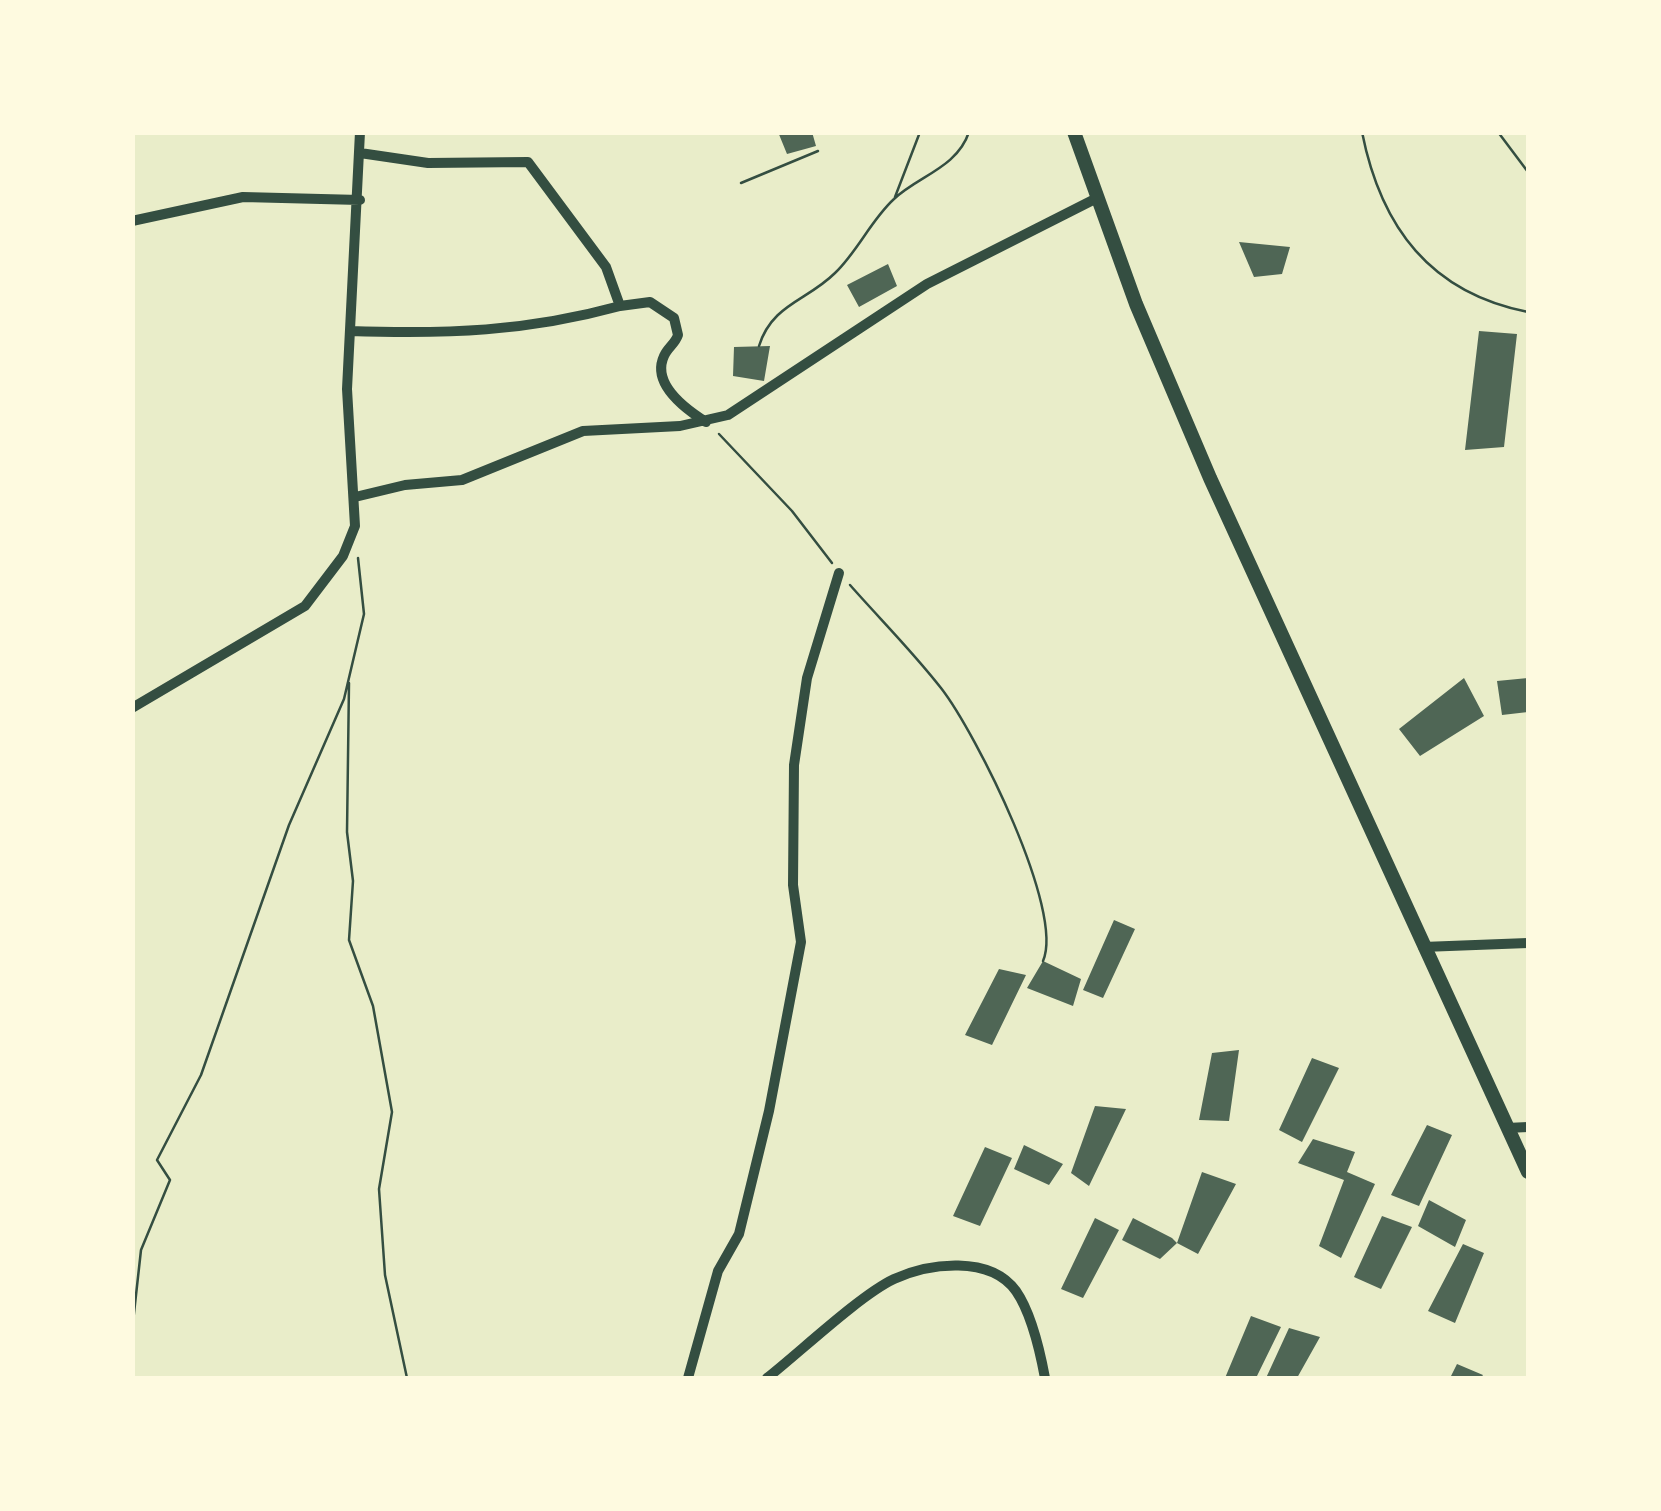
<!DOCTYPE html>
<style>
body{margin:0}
#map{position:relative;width:1661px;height:1511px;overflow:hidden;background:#e9edc9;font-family:Ubuntu,sans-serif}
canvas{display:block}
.frame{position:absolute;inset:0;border:135px solid #fefae0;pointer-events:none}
</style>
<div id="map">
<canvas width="1661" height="1511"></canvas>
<div class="frame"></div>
</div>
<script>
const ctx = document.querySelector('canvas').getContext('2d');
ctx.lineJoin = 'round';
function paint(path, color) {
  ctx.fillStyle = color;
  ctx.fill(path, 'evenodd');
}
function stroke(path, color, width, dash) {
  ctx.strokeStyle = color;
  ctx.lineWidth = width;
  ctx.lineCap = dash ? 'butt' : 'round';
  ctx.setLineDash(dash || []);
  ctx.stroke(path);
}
paint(new Path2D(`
 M778,132H812L816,146L787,154Z
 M1239,242L1290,247L1282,274L1254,277Z
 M888,264L897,286L859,307L847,285Z
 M1479,331L1517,334L1504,447L1465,450Z
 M770,346L764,381L733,376L734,347Z
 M1464,678L1484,716L1420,756L1399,729Z
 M1528,678V712L1502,715L1497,681Z
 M1114,920L1135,929L1103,998L1083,990Z
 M1043,961L1081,979L1073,1006L1027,988Z
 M999,969L1026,975L992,1045L965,1035Z
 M1239,1050L1229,1121L1199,1120L1212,1053Z
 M1312,1058L1339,1068L1302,1142L1279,1130Z
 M1095,1106L1126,1109L1089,1186L1071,1173Z
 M1427,1125L1452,1135L1419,1206L1391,1195Z
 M1313,1139L1355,1152L1347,1172L1375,1184L1341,1258L1319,1246L1344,1180L1298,1163Z
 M1024,1145L1063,1164L1049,1185L1014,1169Z
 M985,1147L1012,1158L980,1226L953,1216Z
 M1202,1172L1236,1184L1198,1254L1177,1243Z
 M1429,1200L1466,1220L1455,1247L1418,1226Z
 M1382,1216L1412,1227L1381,1289L1354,1277Z
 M1095,1218L1119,1230L1083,1298L1061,1289Z
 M1133,1218L1172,1238L1177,1243L1160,1259L1122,1240Z
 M1463,1244L1484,1253L1455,1323L1428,1311Z
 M1251,1316L1281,1327L1256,1378H1225Z
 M1289,1328L1320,1337L1297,1378H1266Z
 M1457,1364L1483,1375L1481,1378H1450Z`), '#4f6655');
stroke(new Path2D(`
 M1362,132C1381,228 1431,293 1528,312
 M1498,132L1528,172
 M741,183L818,151
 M895,197L920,132
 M759,346C772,304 807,301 835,273C858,251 871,220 894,199C918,176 957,168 969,132
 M719,434L792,511L832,563
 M850,585C880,619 913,652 941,688C976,733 1065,911 1043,961
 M349,683L347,832L353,881L349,940L373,1006L392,1112L379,1189L385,1275L407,1378
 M132,1331L141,1250L170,1180L157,1160L201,1075L289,825L344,699L364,614L358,558`), '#344e41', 2.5);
stroke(new Path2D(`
 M132,221L243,197L360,200
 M620,306L650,302L674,318L678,335C675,344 668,347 664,356C651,384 687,410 706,422
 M350,331C448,334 525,332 620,306L606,267L528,162L428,163L360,153
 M355,497L405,485L462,480L583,431L680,426L728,415L927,284L1097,198
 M132,708L305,606L343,556L355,526L347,389L360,132
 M1423,947L1528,943
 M1507,1128L1528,1127
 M688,1378L718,1271L739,1234L769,1111L801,942L793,885L794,765L807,678L839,573
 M767,1378C799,1353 860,1295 894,1279C929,1263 990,1255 1016,1291C1032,1314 1040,1351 1045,1378`), '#344e41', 10);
stroke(new Path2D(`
 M1074,132L1136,304L1210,478L1528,1172`), '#344e41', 14);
</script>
